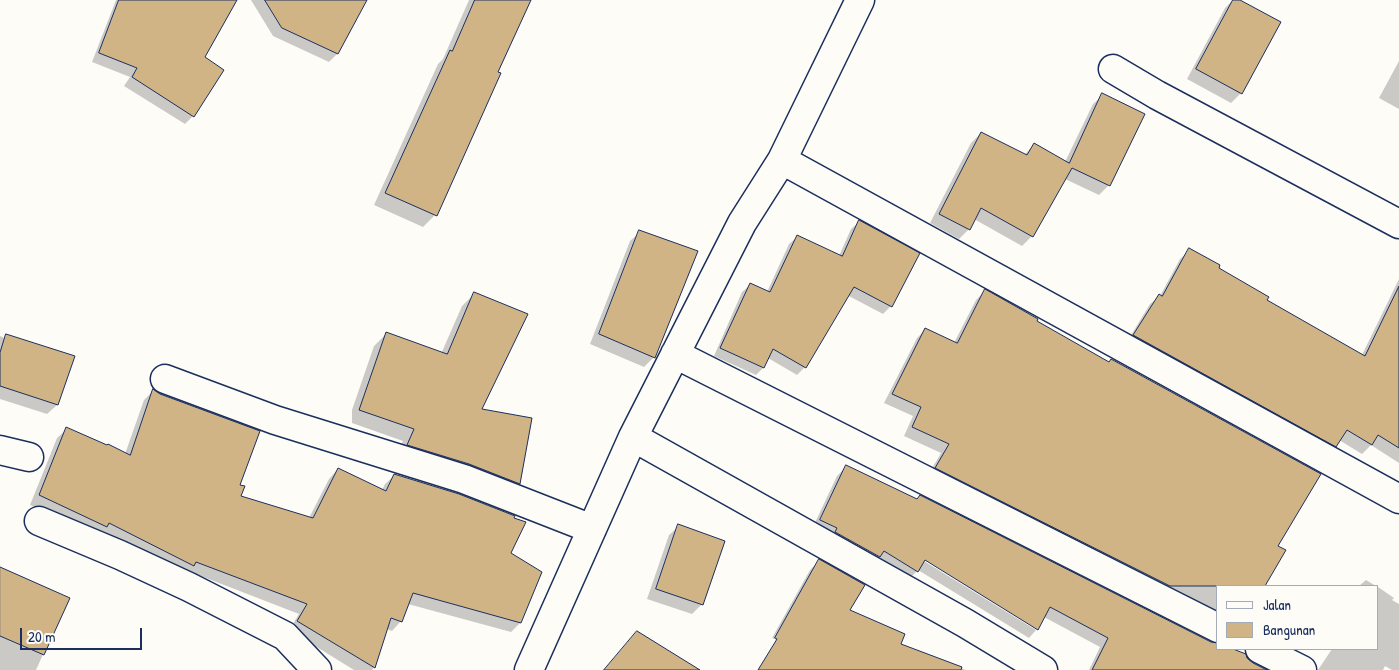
<!DOCTYPE html>
<style>
body{margin:0}
#map{position:relative;width:1399px;height:670px;overflow:hidden;background:#fdfcf7;font-family:"Patrick Hand",sans-serif}
canvas{display:block}
.legend{position:absolute;left:1216px;top:585px;width:162px;height:65px;box-sizing:border-box;background:#fdfcf7;border:1px solid #a3aaba;margin:0;padding:6px 9px;list-style:none;font-size:15px;color:#1b2f5e}
.legend li{display:flex;align-items:center;gap:10px;height:25px}
.legend b{width:25px;border:1px solid #a3aaba}
.scale{position:absolute;left:20px;top:628px;width:122px;height:22px;box-sizing:border-box;border:2px solid #1b2f5e;border-top:0;padding-left:6px;font-size:15px;line-height:18px;white-space:nowrap;color:#1b2f5e;-webkit-text-stroke:4px #fdfcf7;paint-order:stroke}
</style>
<div id="map">
<canvas width="1399" height="670"></canvas>
<ul class="legend">
<li><b style="height:6px;background:#fdfcf7"></b>Jalan</li>
<li><b style="height:14px;background:#d1b486"></b>Bangunan</li>
</ul>
<div class="scale">20 m</div>
</div>
<script>
const ctx = document.querySelector('canvas').getContext('2d');
ctx.lineJoin = 'round';
function paint(path, color) {
  ctx.fillStyle = color;
  ctx.fill(path, 'evenodd');
}
function stroke(path, color, width, dash) {
  ctx.strokeStyle = color;
  ctx.lineWidth = width;
  ctx.lineCap = dash ? 'butt' : 'round';
  ctx.setLineDash(dash || []);
  ctx.stroke(path);
}
paint(new Path2D(`
 M116,0H236L203,58L193,116L185,124L124,86L130,77L92,62Z
 M251,0H366L337,54L329,62L273,36Z
 M469,0H530L435,215L423,227L374,205L438,64L443,59Z
 M1233,0H1238L1241,93L1231,103L1187,79L1225,8Z
 M1399,61V109L1379,98Z
 M1103,95L1109,185L1099,195L1065,179L1032,236L1022,246L974,219L969,229L959,239L930,223L971,143L981,133L1024,155L1034,145L1065,162L1093,104Z
 M859,222L891,306L883,314L847,295L805,367L797,375L768,358L763,368L756,375L714,356L742,292L750,285L767,292L789,244L797,237L839,256L851,229Z
 M640,232L654,357L644,367L590,344L630,241Z
 M1190,250L1266,300L1362,355L1399,279V463L1371,445L1362,454L1339,440L1326,455L1125,345L1150,304L1160,296L1180,259Z
 M985,291L1036,321L1276,546L1284,551L1263,586H1218V624L927,477L941,453L904,436L913,416L884,403L917,338L925,330L954,343L976,300Z
 M474,294L480,410L519,484L507,495L396,457L403,441L352,423V410L374,346L386,334L441,354L462,306Z
 M7,335L73,357L57,405L47,414L0,399V336L4,338Z
 M153,391L239,486L240,497L309,518L329,479L338,469L382,490L385,484L395,475L510,553L520,623L511,632L408,604L401,621L392,631L387,629L374,667L372,670H354L289,630L299,614L188,571L184,575L30,505L57,438L67,429L125,454L144,400Z
 M846,467L1218,649H1230L1245,655L1246,659L1252,664L1264,670H1089L1100,647L1044,617L1037,629L1029,638L918,570L908,580L812,529L837,476ZM921,556L1036,627V630L919,558Z
 M679,526L702,604L692,614L647,599L669,535Z
 M819,561L848,611L899,645L966,670H846L772,638L810,570Z
 M0,569L68,599L36,670H0Z
 M1366,580L1376,586H1359Z
 M1378,587L1394,598L1392,600L1399,604V670H1392L1385,666L1383,670H1318L1332,649H1378Z`), '#0003');
const building = new Path2D(`
 M119,0H237L205,57L224,70L194,117L132,77L137,68L99,53Z
 M265,0H367L338,54L282,28Z
 M475,0H531L498,72L501,73L437,216L385,193L450,50L452,51Z
 M1233,0H1240L1281,22L1242,94L1196,69Z
 M1102,93L1145,114L1110,186L1072,168L1033,237L981,208L970,230L939,214L981,132L1027,155L1034,143L1069,163Z
 M859,220L920,253L892,307L854,287L806,368L773,349L764,368L720,348L750,283L770,292L797,235L842,256Z
 M639,230L698,251L655,358L599,334Z
 M1189,248L1220,265L1219,268L1269,297L1267,300L1365,356L1399,286V448L1378,435L1372,445L1347,430L1336,447L1133,335L1159,294L1162,296Z
 M985,289L1038,319L1037,321L1109,362L1111,359L1321,474L1278,546L1286,550L1265,586H1170L935,468L949,444L912,427L921,407L892,394L925,328L957,343Z
 M474,292L528,314L482,409L532,418L520,484L469,464L407,445L414,429L359,410L386,332L447,354Z
 M6,334L75,356L58,405L0,386V353Z
 M153,389L160,394L260,431L240,485L245,486L241,496L313,518L338,468L386,491L394,474L459,494L515,516L514,518L526,522L511,553L542,572L521,623L413,593L402,622L391,618L375,668L297,621L307,604L196,562L194,566L109,523L107,527L39,495L66,427L107,445L108,444L130,455Z
 M846,465L917,499L920,495L1211,642L1218,643V649H1233L1246,654L1247,658L1253,663L1267,670H1092L1108,638L1050,607L1038,630L925,560L918,572L884,551L880,557L835,532L837,528L820,520Z
 M678,524L725,541L703,605L656,589Z
 M819,559L865,585L850,610L905,634L901,644L962,667L961,670H758L777,639L775,638Z
 M0,567L70,598L44,655L0,636Z
 M637,631L700,670H604Z`);
paint(building, '#d1b486');
stroke(building, '#1b2f5e', 1);
const street = new Path2D(`
 M1113,69L1157,95L1399,224
 M782,160L1399,499
 M675,354L1218,628
 M165,379L275,420L464,479L592,529
 M633,437L965,623L1043,670
 M0,450L29,457
 M39,521L120,555L189,587L285,636L317,670
 M1260,649L1302,670
 M529,670L633,437L742,223L782,160L860,0`);
stroke(street, '#1b2f5e', 31);
stroke(street, '#fdfcf7', 28);
</script>
